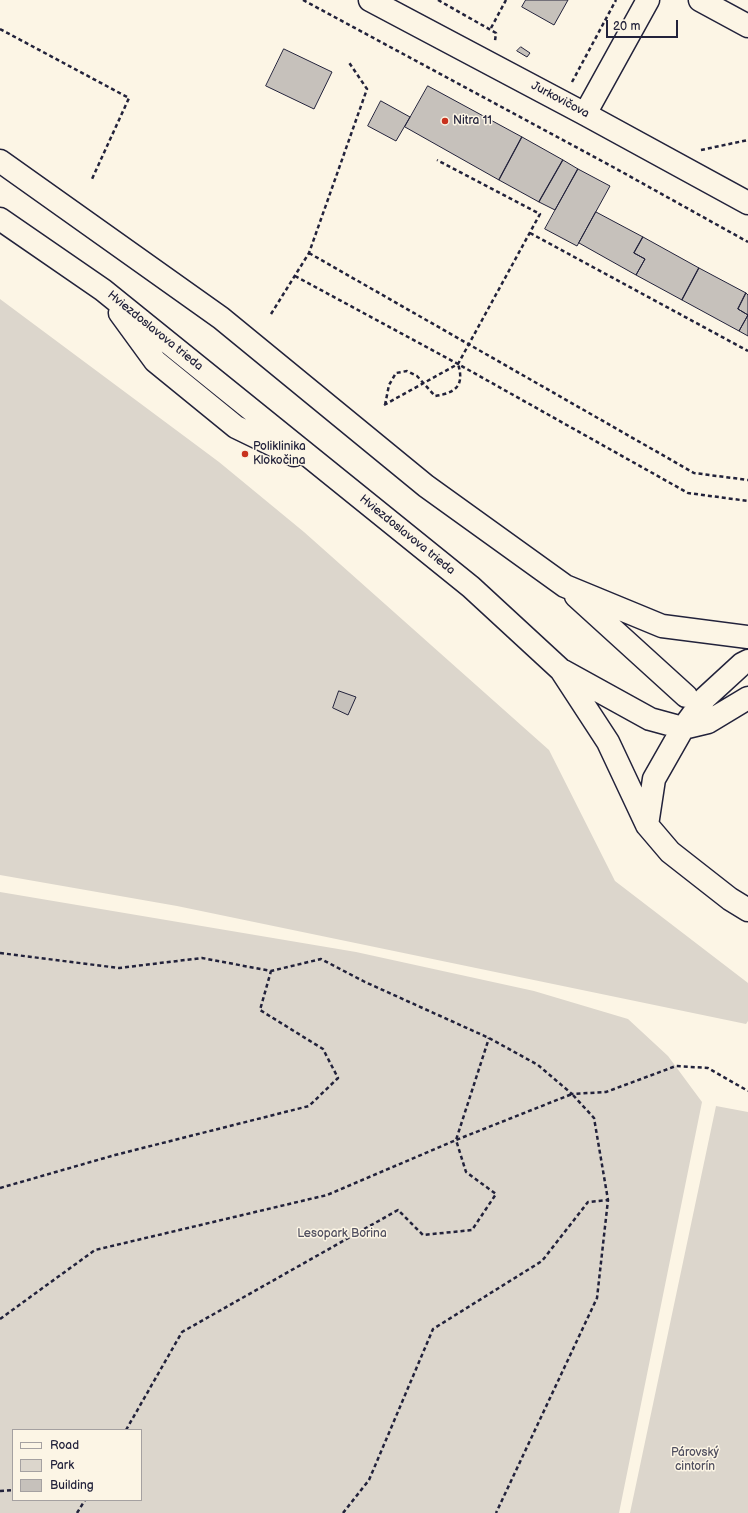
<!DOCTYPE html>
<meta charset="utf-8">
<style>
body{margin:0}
#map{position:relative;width:748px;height:1513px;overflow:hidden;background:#fcf5e5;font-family:"Balsamiq Sans",sans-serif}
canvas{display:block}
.legend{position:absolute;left:12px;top:1429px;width:130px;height:72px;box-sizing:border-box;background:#fcf5e5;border:1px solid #a5a1a1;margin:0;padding:5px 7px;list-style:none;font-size:12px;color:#22223b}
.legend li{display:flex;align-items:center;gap:8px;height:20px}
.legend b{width:20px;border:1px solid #a5a1a1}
.scale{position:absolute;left:606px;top:20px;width:72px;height:18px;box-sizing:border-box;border:2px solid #22223b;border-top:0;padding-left:5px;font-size:12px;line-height:14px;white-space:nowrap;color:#22223b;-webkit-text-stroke:3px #fcf5e5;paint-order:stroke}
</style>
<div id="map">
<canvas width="748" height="1513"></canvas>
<ul class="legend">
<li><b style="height:5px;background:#fcf5e5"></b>Road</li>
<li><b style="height:11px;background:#dcd6cc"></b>Park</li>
<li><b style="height:11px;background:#c6c1bb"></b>Building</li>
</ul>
<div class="scale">20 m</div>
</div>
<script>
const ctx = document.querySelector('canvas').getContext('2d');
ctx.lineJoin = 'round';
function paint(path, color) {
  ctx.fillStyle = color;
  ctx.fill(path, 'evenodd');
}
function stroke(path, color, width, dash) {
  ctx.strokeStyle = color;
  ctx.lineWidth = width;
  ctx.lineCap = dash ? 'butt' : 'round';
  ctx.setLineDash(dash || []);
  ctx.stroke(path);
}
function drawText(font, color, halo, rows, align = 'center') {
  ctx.font = font + ' "Balsamiq Sans",sans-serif';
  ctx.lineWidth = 3;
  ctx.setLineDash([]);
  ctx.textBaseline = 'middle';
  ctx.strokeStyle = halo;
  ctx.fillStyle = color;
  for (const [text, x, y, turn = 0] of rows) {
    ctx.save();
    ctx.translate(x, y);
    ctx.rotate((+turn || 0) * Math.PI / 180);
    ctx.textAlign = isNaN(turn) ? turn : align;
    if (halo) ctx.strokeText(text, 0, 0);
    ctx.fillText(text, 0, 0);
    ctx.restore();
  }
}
paint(new Path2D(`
 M0,299L219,462L304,532L549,750L615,881L748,983V1021L746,1024L177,906L0,875Z
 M0,892L356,952L534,991L628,1019L668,1056L702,1102L619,1513H0ZM13,1430H141V1500H13Z
 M716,1106L748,1112V1513H630Z`), '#dcd6cc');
const building = new Path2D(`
 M526,0H568L554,25L522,7Z
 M521,47L530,53L527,57L517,51Z
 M284,49L332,72L314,109L266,86Z
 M428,86L522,137L499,180L405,127Z
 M381,101L410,117L396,141L368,126Z
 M522,137L563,160L539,202L499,180Z
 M563,160L578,169L555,210L539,202Z
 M578,169L610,186L577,246L545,229Z
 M596,212L643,237L634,253L645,259L636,275L579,243Z
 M643,237L699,268L682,300L636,275L645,259L634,253Z
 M699,268L746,293L738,309L748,315L739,331L682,300Z
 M746,293L748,295V336L739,331L748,315L738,309Z
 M339,691L356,697L348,715L333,708Z`);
paint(building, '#c6c1bb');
stroke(building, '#22223b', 1);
const minor = new Path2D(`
 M370,0L585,114L748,203
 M700,0L748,26
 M585,114L648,0
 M0,161L221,318L426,486L565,586L662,626L748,637
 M0,219L103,290L471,587L561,670L608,742L647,825L670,852L730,899L748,910
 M120,313L155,361L236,427L294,455
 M576,596L686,696
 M563,671L650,719L683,728L708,722L748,698
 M647,825L654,779L683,728L705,698L742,664L748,661`);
stroke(minor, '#22223b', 25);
stroke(new Path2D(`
 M303,0L613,167L748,242
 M438,0L496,33L495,41
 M491,28L506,0
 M0,29L129,98L92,179
 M572,82L616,0
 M701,150L748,140
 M530,233L748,351
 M309,253L694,473L748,480
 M295,276L458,364L688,493L748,501
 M271,314L309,253L367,89L348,61
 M384,405L458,364L540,214L437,160
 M385,405L389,385L396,373L407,371L417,376L435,396C455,393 465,386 458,364
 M0,953L119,968L202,958L271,971L321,959L365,982L489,1038L538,1065L572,1094L606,1092L676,1066L708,1068L748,1091
 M0,1188L115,1155L309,1106L338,1078L323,1049L260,1010L271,971
 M0,1319L95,1250L327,1195L456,1140L489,1038
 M126,1430L182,1332L398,1210L423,1235L472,1230L496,1194L466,1172L456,1140L572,1094L594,1118L608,1200L597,1298L496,1513
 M0,1491L13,1490
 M77,1513L85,1500
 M343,1513L369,1480L433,1329L542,1261L588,1202L608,1200`), '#22223b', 2.5, [4, 3]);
stroke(minor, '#fcf5e5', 22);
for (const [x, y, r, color] of [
 [445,121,4,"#c8321e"],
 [245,454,4,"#c8321e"]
]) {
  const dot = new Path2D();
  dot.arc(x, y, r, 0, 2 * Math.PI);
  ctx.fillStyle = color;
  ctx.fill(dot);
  stroke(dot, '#fcf5e5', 1.5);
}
drawText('12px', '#22223b', '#fcf5e5', [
 ["Jurkovičova",560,100,28],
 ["Hviezdoslavova trieda",155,331,39],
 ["Hviezdoslavova trieda",407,535,39]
]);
drawText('12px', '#22223b', '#fcf5e5', [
 ["Nitra 11",453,121],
 ["Poliklinika",253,447],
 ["Klokočina",253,461]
], 'left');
drawText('12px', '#504f5f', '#fcf5e5', [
 ["Lesopark Borina",342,1234],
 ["Párovský",695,1453],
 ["cintorín",695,1467]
]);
</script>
